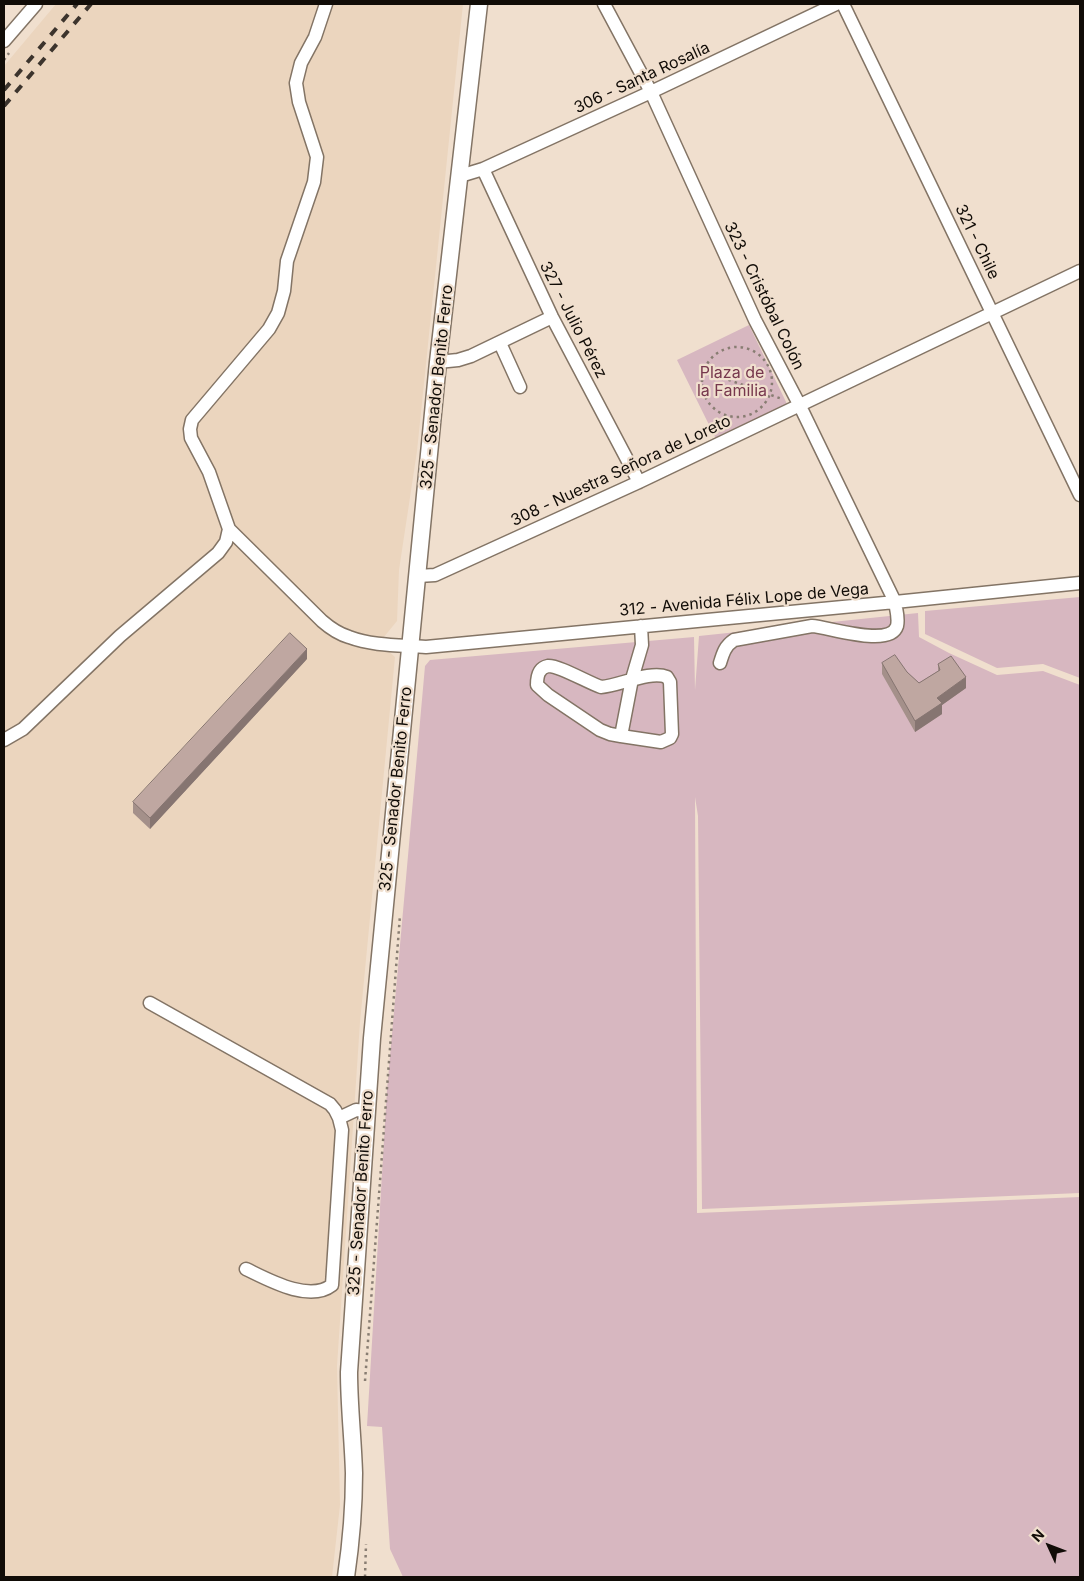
<!DOCTYPE html>
<meta charset="utf-8">
<style>
body{margin:0}
#map{position:relative;width:1084px;height:1581px;overflow:hidden;background:#f0dfce;font-family:Inter,sans-serif}
canvas{display:block}
.frame{position:absolute;inset:0;border:5px solid #110c07;pointer-events:none}
.north{position:absolute;left:1024px;top:1521px;width:50px;height:50px;-webkit-text-stroke:4px #f0dfce;paint-order:stroke;rotate:313deg;font-size:14px;font-weight:700;line-height:20px;text-align:center;color:#110c07}
.north::after{content:'';display:block;margin:auto;width:18px;height:22px;background:#110c07;clip-path:polygon(50% 0,100% 100%,50% 72%,0 100%)}
</style>
<div id="map">
<canvas width="1084" height="1581"></canvas>
<div class="frame"></div>
<div class="north">N</div>
</div>
<script>
const ctx = document.querySelector('canvas').getContext('2d');
ctx.lineJoin = 'round';
function paint(path, color) {
  ctx.fillStyle = color;
  ctx.fill(path, 'evenodd');
}
function stroke(path, color, width, dash) {
  ctx.strokeStyle = color;
  ctx.lineWidth = width;
  ctx.lineCap = dash ? 'butt' : 'round';
  ctx.setLineDash(dash || []);
  ctx.stroke(path);
}
function drawText(font, color, halo, rows, align = 'center') {
  ctx.font = font + ' Inter,sans-serif';
  ctx.lineWidth = 4.5;
  ctx.setLineDash([]);
  ctx.textBaseline = 'middle';
  ctx.strokeStyle = halo;
  ctx.fillStyle = color;
  for (const [text, x, y, turn = 0] of rows) {
    ctx.save();
    ctx.translate(x, y);
    ctx.rotate((+turn || 0) * Math.PI / 180);
    ctx.textAlign = isNaN(turn) ? turn : align;
    if (halo) ctx.strokeText(text, 0, 0);
    ctx.fillText(text, 0, 0);
    ctx.restore();
  }
}
paint(new Path2D(`
 M56,4H463L417,451L399,570L397,621L379,643L395,657L360,1022L337,1366L340,1505L332,1577H4V66Z`), '#ebd5be');
paint(new Path2D(`
 M749,325L787,404L716,439L677,360Z
 M1080,597V678L1043,664L997,668L925,634V611Z
 M918,613L919,637L949,653L997,675L1043,671L1080,685V1193L702,1209L698,816L695,797L697,1213L1080,1197V1577H403L390,1549L382,1427L367,1426L387,1090L425,666L430,660L694,637L695,690L699,636Z`), '#d7b7c0');
const minor = new Path2D(`
 M604,4L651,92L755,320L799,404L895,602C896,609 899,618 897,626C890,648 829,627 812,626L734,640C725,646 723,653 720,663
 M843,4L1080,495
 M4,41L36,4
 M483,169L552,317L639,482
 M460,176L483,169L651,92L836,4
 M500,343L520,387
 M438,362L458,360L471,356L552,317
 M229,529L322,621C330,628 339,634 349,637C373,646 400,645 426,647L895,602L1080,583
 M418,576L435,575L639,482L1080,271
 M621,736L661,742L670,738L672,734L670,682L667,677C650,670 619,686 601,687C589,683 558,665 548,666C538,668 537,677 537,685L548,695L600,730L610,734L621,736L632,679L642,645L641,626
 M4,740L23,729L120,636L218,553L226,542L229,529L209,472L191,438L190,429L192,420L269,329L278,313L284,291L287,261L314,182L317,157L299,102L296,83L301,63L315,37L326,4
 M150,1003L330,1104L335,1110L339,1118L356,1110L367,1111
 M246,1269C267,1279 309,1303 332,1285L342,1130L339,1118`);
const major = new Path2D(`
 M346,1577C351,1543 354,1508 354,1473C353,1439 349,1406 349,1372L372,1038L438,362L479,4`);
stroke(minor, '#837465', 15);
stroke(major, '#837465', 19);
stroke(new Path2D(`
 M4,60L9,53
 M702 382a35 35 0 1 1 70 0a35 35 0 1 1-70 0Z
 M704,371L782,399
 M365,1381L400,915
 M365,1577L366,1544`), '#887d72', 2.5, [2.5, 4]);
stroke(minor, '#fff', 12);
stroke(major, '#fff', 16);
stroke(new Path2D(`
 M4,90L77,4
 M4,106L91,4`), '#3c342d', 4, [9, 9]);
paint(new Path2D(`
 M307,659L150,829L133,813V802Z
 M882,663L907,672L919,683L938,671V664L966,688L942,705V714L915,732L882,674Z`), '#a4908a');
paint(new Path2D(`
 M307,649V659L150,829V818Z
 M966,677V688L942,705V714L915,732V721L937,698Z`), '#867571');
const building = new Path2D(`
 M290,633L307,649L150,818L133,802Z
 M895,655L907,672L919,683L940,670L938,664L951,656L966,677L937,698L942,703L915,721L882,663Z`);
paint(building, '#bfa7a1');
stroke(building, '#867571', 1);
drawText('16px', '#110c07', '#f0dfce', [
 ["306 - Santa Rosalía",642,78,-25],
 ["321 - Chile",977,242,64],
 ["323 - Cristóbal Colón",764,296,64],
 ["327 - Julio Pérez",573,320,63],
 ["325 - Senador Benito Ferro",437,387,-84],
 ["308 - Nuestra Señora de Loreto",621,471,-25],
 ["312 - Avenida Félix Lope de Vega",744,600,-5],
 ["325 - Senador Benito Ferro",396,789,-84],
 ["325 - Senador Benito Ferro",361,1193,-86]
]);
drawText('16px', '#76374d', '#f0dfce', [
 ["Plaza de",732,373],
 ["la Familia",732,391]
]);
</script>
